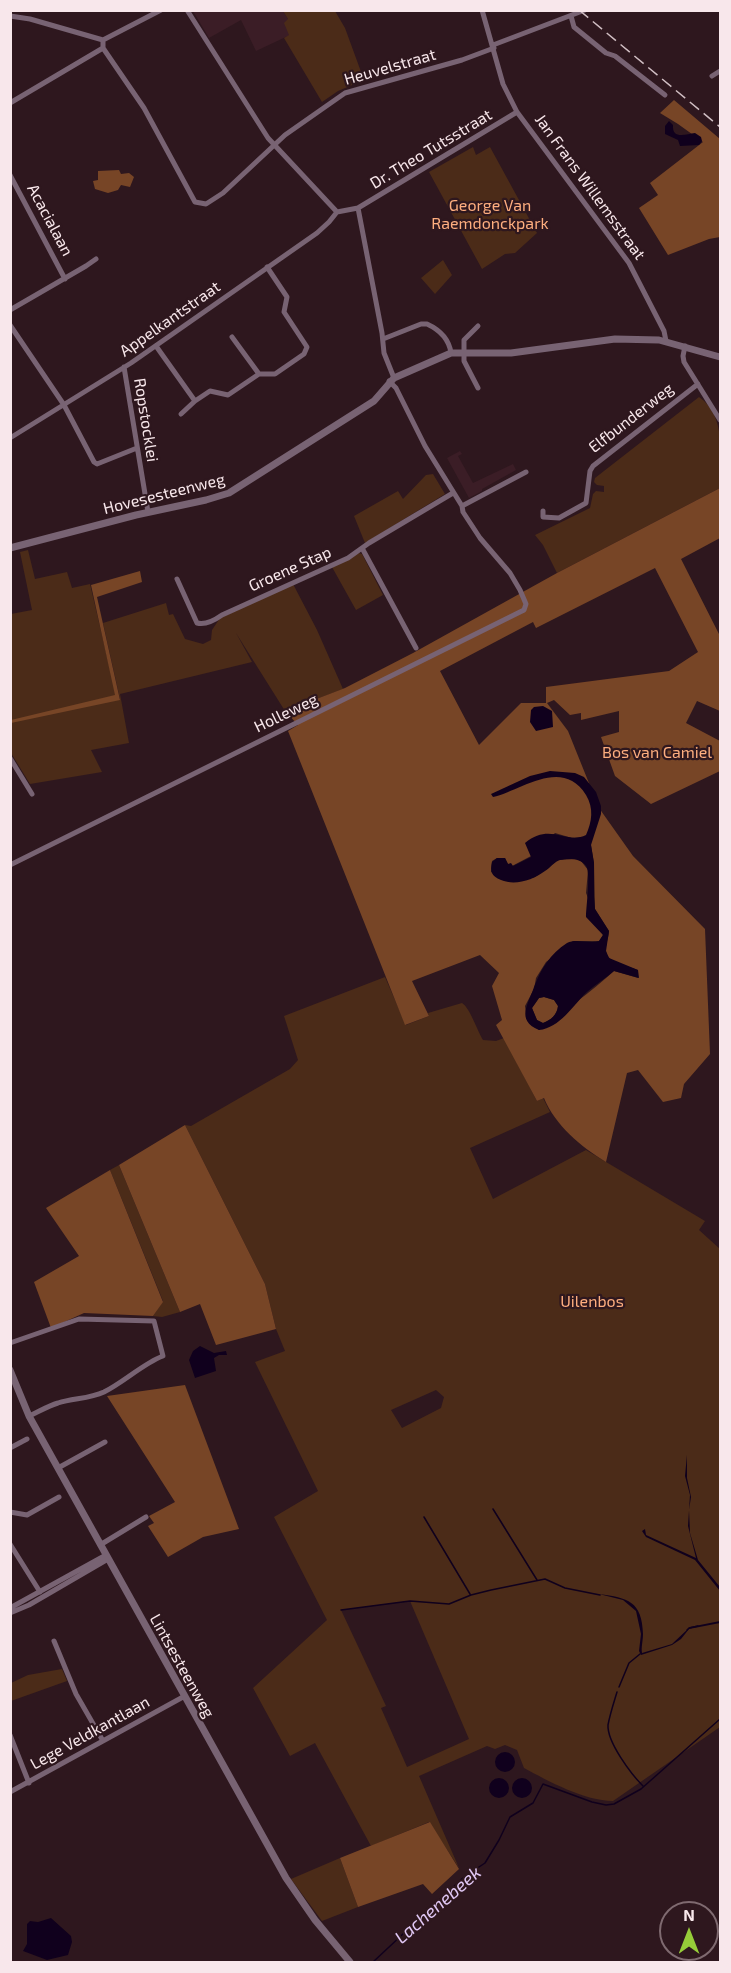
<!DOCTYPE html>
<style>
body{margin:0}
#map{position:relative;width:731px;height:1973px;overflow:hidden;background:#2e171e;font-family:"Exo 2",sans-serif}
canvas{display:block}
.frame{position:absolute;inset:0;border:12px solid #f8e7eb;pointer-events:none}
.north{position:absolute;left:659px;top:1901px;width:60px;height:60px;box-sizing:border-box;background:#2e171e;border:2px solid #7f6a70;border-radius:50%;rotate:0deg;font-size:16px;font-weight:700;line-height:24px;text-align:center;color:#f8e7eb}
.north::after{content:'';display:block;margin:auto;width:21px;height:27px;background:#96cc39;clip-path:polygon(50% 0,100% 100%,50% 72%,0 100%)}
</style>
<div id="map">
<canvas width="731" height="1973"></canvas>
<div class="frame"></div>
<div class="north">N</div>
</div>
<script>
const ctx = document.querySelector('canvas').getContext('2d');
ctx.lineJoin = 'round';
function paint(path, color) {
  ctx.fillStyle = color;
  ctx.fill(path, 'evenodd');
}
function stroke(path, color, width, dash) {
  ctx.strokeStyle = color;
  ctx.lineWidth = width;
  ctx.lineCap = dash ? 'butt' : 'round';
  ctx.setLineDash(dash || []);
  ctx.stroke(path);
}
function drawText(font, color, halo, rows, align = 'center') {
  ctx.font = font + ' "Exo 2",sans-serif';
  ctx.lineWidth = 4.5;
  ctx.setLineDash([]);
  ctx.textBaseline = 'middle';
  ctx.strokeStyle = halo;
  ctx.fillStyle = color;
  for (const [text, x, y, turn = 0] of rows) {
    ctx.save();
    ctx.translate(x, y);
    ctx.rotate((+turn || 0) * Math.PI / 180);
    ctx.textAlign = isNaN(turn) ? turn : align;
    if (halo) ctx.strokeText(text, 0, 0);
    ctx.fillText(text, 0, 0);
    ctx.restore();
  }
}
paint(new Path2D(`
 M193,11H283L288,19L290,35L256,51L241,20L209,38Z
 M460,451L462,454L458,456L473,483L513,464L516,470L482,489V491L469,498L447,458Z`), '#3b1d26');
paint(new Path2D(`
 M283,11H335L345,28L364,80L338,91L322,102L284,38L289,35L284,23L288,19Z
 M473,147L476,155L490,147L537,233L515,253L505,254L482,269L429,172Z
 M443,260L452,275L435,294L421,278Z
 M699,397C727,415 720,459 720,488L557,573L543,545L535,535L590,508L593,494L596,491L604,492V486L597,485L594,482L595,478Z
 M433,474L445,494L365,543L354,516L398,491L403,499L426,475Z
 M28,550L35,579L67,572L72,588L90,584L117,699H120L103,623L166,603L169,615L173,614L185,639L203,644L211,640L212,630L220,618L293,584L317,630L343,689L285,711L236,633L252,662L120,694L129,743L91,750L102,772L30,784L11,753V614L32,610L20,552Z
 M359,553L362,554L383,595L356,610L332,567Z
 M385,977L406,1025L429,1016L428,1013L462,1003C470,1008 477,1030 483,1040L496,1041L504,1038L537,1101L543,1098L550,1112L470,1148L493,1199L586,1150L705,1221L699,1230L720,1249V1727L613,1801C585,1801 548,1781 524,1768L517,1750L505,1745L495,1749L487,1746L419,1776L459,1868L429,1822L371,1846L315,1743L290,1756L253,1688L327,1620L274,1517L318,1491L255,1362L285,1351L276,1329L265,1284L185,1125L191,1126L290,1069L298,1060L284,1016ZM436,1390L444,1397L441,1408L402,1428L391,1410ZM410,1601L469,1739L407,1767L381,1708L386,1706L341,1610Z
 M119,1165L180,1312L162,1317L153,1316L163,1301L110,1170Z
 M62,1669L67,1681L11,1701V1683L28,1675Z
 M340,1858L358,1907L322,1921L291,1879Z`), '#4b2b18');
paint(new Path2D(`
 M674,100L720,139V237L709,239L668,255L639,208L658,195L650,183L703,142L678,124L660,113Z
 M119,170L121,174L129,173L134,177L130,187L121,185L118,190L108,193L95,189L93,181L98,180V171Z
 M720,488V538L681,559L720,636V711L697,701L686,723L720,741V771L651,804L615,776L601,737L619,732V711L581,720V713L570,715L554,700L547,703L568,731L599,808L633,856L705,929L710,1054L684,1084L681,1098L663,1102L638,1070L627,1073L606,1162C581,1147 555,1125 544,1098L537,1101L496,1025L502,1020L492,986L499,973L480,955L412,981L429,1016L405,1025L288,731L298,725L285,711L345,688L413,653L557,573ZM655,568L698,652L669,671L546,687V703H521L479,745L440,671L533,622L536,628ZM555,833L572,838L582,837L591,845L594,863L595,909L609,931C609,938 605,944 606,951C607,963 628,966 638,970V978L614,971C591,992 564,1011 539,1030L527,1020L525,1006L534,989L536,978L546,962L573,941H599L603,935L586,893L588,870L581,861L576,859L558,860L535,877L515,882L491,872L492,861L497,858H505L508,864L512,866L531,856Z
 M140,571L142,582L97,597L120,700L11,723V720L115,695L91,585Z
 M544,997L554,1000L558,1006C557,1015 551,1020 543,1023L537,1020L532,1008L539,998Z
 M185,1125L265,1284L276,1329L216,1345L200,1304L180,1312L119,1165Z
 M110,1170L163,1302L153,1316L84,1313L51,1328L34,1282L79,1256L46,1208Z
 M185,1385L239,1529L203,1537L168,1557L148,1526L154,1523L149,1516L175,1502L107,1396Z
 M430,1822L459,1869L432,1894L423,1884L358,1907L340,1858Z`), '#774526');
paint(new Path2D(`
 M669,121L673,125C672,140 686,134 695,133L701,137L702,141L699,145L680,146L678,140L665,134V126Z
 M543,706L552,711L553,727L536,731L530,722L531,710L534,707Z
 M550,771L575,773L584,777L596,792L601,806V814L591,845L594,863V897L595,909L609,931L606,951L609,958L638,970L639,978L614,971C605,979 596,984 587,992C573,1005 560,1028 539,1030C515,1020 529,1003 534,987C541,969 550,954 567,943C576,938 589,944 599,941L603,935L586,917C586,907 591,873 586,866C581,858 568,858 560,860C555,861 550,868 545,871C533,880 515,886 501,880C491,876 490,871 492,862L497,858H505L508,864L511,863L513,866L531,857L525,843C550,822 567,845 586,835C592,822 594,808 586,795C562,756 519,792 493,797L491,794L530,776ZM544,997L554,1000L558,1006C557,1015 551,1020 543,1023L537,1020L532,1008L539,998Z
 M200,1346L214,1353L226,1351L227,1355H219L214,1358L216,1371L195,1378L189,1360L193,1351Z
 M687,1455V1478L691,1497L689,1510L690,1533L698,1560L720,1587V1591L695,1560L646,1537L642,1531L645,1529L646,1535L696,1558L688,1526L690,1495L685,1476Z
 M599,1594C628,1598 642,1601 643,1634C643,1641 641,1647 642,1653L672,1644L690,1627L720,1621V1623L689,1629L681,1639L672,1645L641,1655L639,1651L641,1634L636,1611L623,1600Z
 M495 1762a10 10 0 1 1 20 0a10 10 0 1 1-20 0Z
 M489 1788a10 10 0 1 1 20 0a10 10 0 1 1-20 0Z
 M512 1788a10 10 0 1 1 20 0a10 10 0 1 1-20 0Z
 M51,1918L71,1936L72,1942L68,1955L47,1960L23,1951L27,1944V1924L30,1921L38,1922Z`), '#10001d');
stroke(new Path2D(`
 M493,1509L537,1580
 M424,1517L470,1594
 M341,1610L410,1601L449,1604L471,1595L491,1590L545,1579L565,1588L600,1595
 M687,1630L689,1628L698,1626
 M619,1687L629,1663L640,1654
 M617,1692C614,1702 610,1714 608,1725C607,1742 631,1774 643,1786
 M373,1962L464,1877L485,1863L499,1840L510,1817L533,1803L543,1784L592,1802L606,1805L614,1804L641,1789L720,1719`), '#10001d', 1.5);
stroke(new Path2D(`
 M187,10L268,138L337,212
 M482,10L503,84L517,112L629,263L664,331L666,341
 M10,16L30,19L103,40
 M571,16L574,27L606,53L615,56L665,95
 M103,40V48L144,108L195,202L206,204L223,193L285,135L345,93L462,60L494,48
 M103,40L161,10
 M493,45L585,10
 M712,76L720,71
 M10,103L103,48
 M10,175L65,279
 M358,208L382,333L384,353L394,378
 M337,212L358,208L517,112
 M10,310L86,266L96,259
 M10,325L64,405L94,462L97,464L137,448
 M232,337L259,374
 M383,339L421,324H427C440,330 449,339 451,353
 M156,346L195,401L210,391L228,395L259,374H275L304,354L307,347L284,312L287,297L267,267
 M685,346L683,356L684,362L720,420
 M124,367L148,512
 M478,388L464,361V340L478,326
 M181,414L195,401
 M10,438L131,363L317,233L329,222L337,212
 M462,506L526,472
 M543,511V517L559,518L586,503L590,471L593,466L698,384
 M362,548L416,648
 M177,579L197,623C205,625 215,620 222,615L348,558L369,543L453,493
 M10,758L32,794
 M10,865L524,610L526,604L520,590L510,573L480,538L463,512L462,506L425,446L396,388L389,381
 M10,1343L79,1319L154,1321L163,1356C144,1363 124,1382 104,1392C89,1399 73,1398 58,1403C48,1406 38,1412 29,1416
 M10,1448L27,1439
 M58,1468L105,1442
 M10,1512L27,1515L59,1497
 M10,1544L40,1592
 M100,1545L146,1517
 M10,1608L106,1555
 M10,1613L29,1605L108,1559
 M54,1641L76,1694L103,1741
 M10,1735L29,1783
 M10,1792L183,1697`), '#786373', 5);
stroke(new Path2D(`
 M10,548L136,515L206,500L229,493L374,401L394,378L451,353H511L615,339L659,340L720,357
 M10,1370L29,1416L286,1878L315,1920L350,1962`), '#786373', 7);
stroke(new Path2D(`
 M579,10L720,127`), '#d0bec3', 1.5, [12, 6]);
drawText('16px', '#f8e7eb', '#2e171e', [
 ["Heuvelstraat",390,67,-16],
 ["Dr. Theo Tutsstraat",431,149,-31],
 ["Jan Frans Willemsstraat",590,187,54],
 ["Acacialaan",50,220,62],
 ["Appelkantstraat",170,319,-35],
 ["Elfbunderweg",631,418,-38],
 ["Ropstocklei",146,420,81],
 ["Hovesesteenweg",164,494,-14],
 ["Groene Stap",290,569,-24],
 ["Holleweg",286,713,-26],
 ["Lintsesteenweg",182,1666,61],
 ["Lege Veldkantlaan",90,1733,-29]
]);
drawText('16px', '#feae7f', '#2e171e', [
 ["George Van",490,206],
 ["Raemdonckpark",490,224],
 ["Bos van Camiel",657,753],
 ["Uilenbos",592,1302]
]);
drawText('italic 18px', '#e1c8f5', '#2e171e', [
 ["Lachenebeek",438,1905,-41]
]);
</script>
